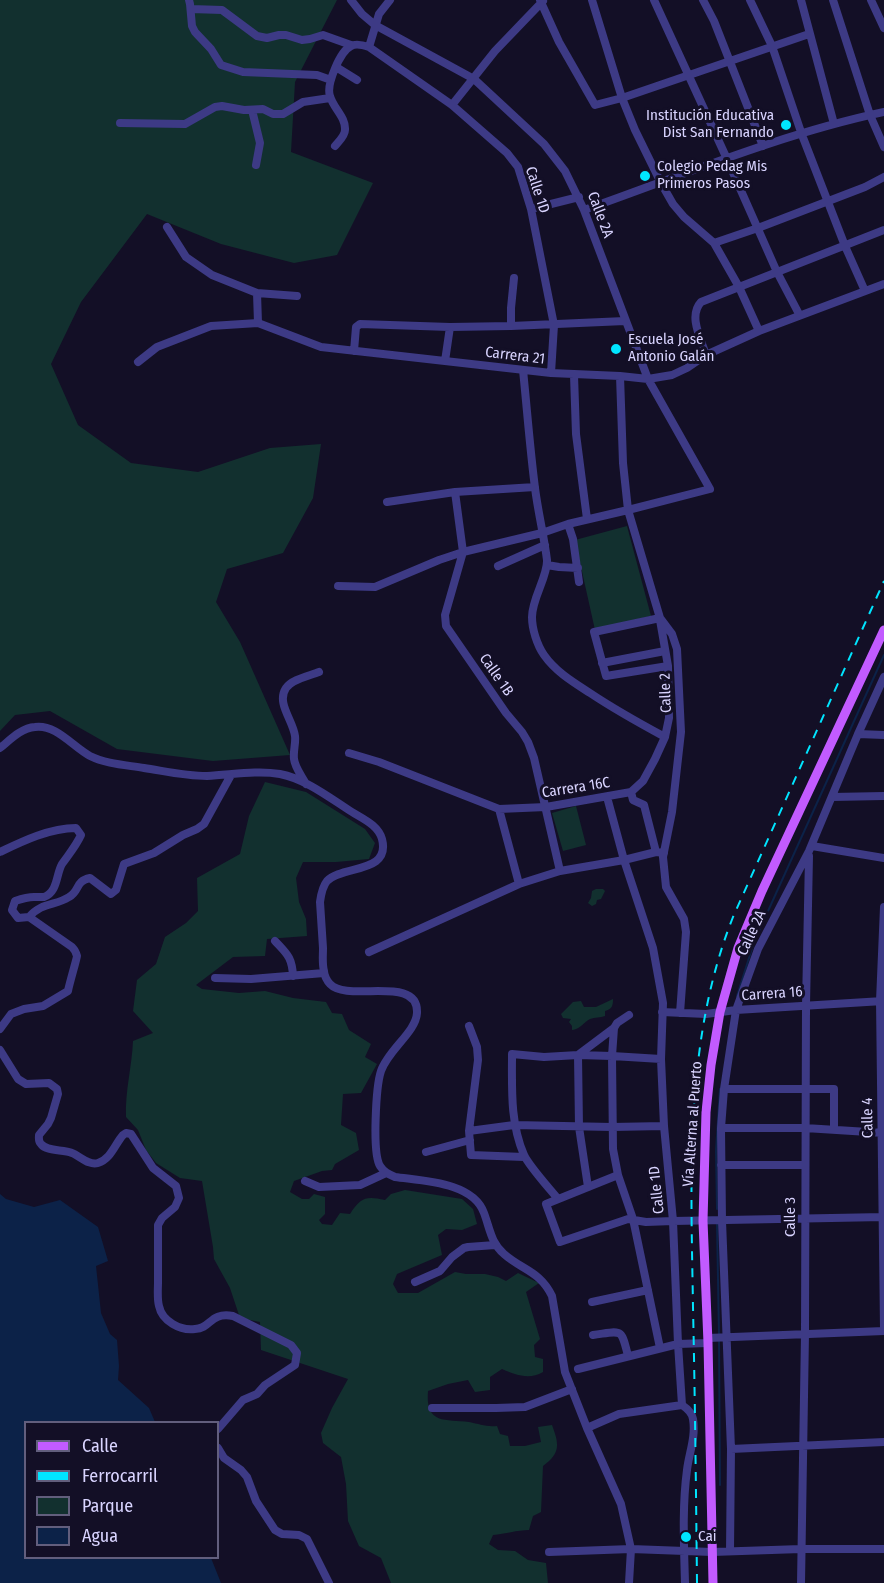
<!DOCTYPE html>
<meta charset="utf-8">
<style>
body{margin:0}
#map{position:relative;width:884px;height:1583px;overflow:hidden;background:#130f26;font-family:"Fira Sans Condensed",sans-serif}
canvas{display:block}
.legend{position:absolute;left:24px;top:1421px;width:195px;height:138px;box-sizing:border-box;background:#130f26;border:2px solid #625e7d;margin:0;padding:8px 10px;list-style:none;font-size:18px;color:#d9d4ff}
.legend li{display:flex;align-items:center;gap:12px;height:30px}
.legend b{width:30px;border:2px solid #625e7d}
</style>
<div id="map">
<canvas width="884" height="1583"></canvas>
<ul class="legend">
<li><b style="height:8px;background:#c25bff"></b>Calle</li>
<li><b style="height:8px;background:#00e5ff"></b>Ferrocarril</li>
<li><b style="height:16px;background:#12302f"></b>Parque</li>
<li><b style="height:16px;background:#0c2248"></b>Agua</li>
</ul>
</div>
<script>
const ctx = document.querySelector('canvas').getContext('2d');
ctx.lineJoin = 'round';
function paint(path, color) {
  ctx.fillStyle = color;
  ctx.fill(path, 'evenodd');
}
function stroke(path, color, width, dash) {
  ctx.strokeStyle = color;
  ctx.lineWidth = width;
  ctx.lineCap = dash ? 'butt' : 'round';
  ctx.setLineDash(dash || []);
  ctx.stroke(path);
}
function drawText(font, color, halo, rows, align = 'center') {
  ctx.font = font + ' "Fira Sans Condensed",sans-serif';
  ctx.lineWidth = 6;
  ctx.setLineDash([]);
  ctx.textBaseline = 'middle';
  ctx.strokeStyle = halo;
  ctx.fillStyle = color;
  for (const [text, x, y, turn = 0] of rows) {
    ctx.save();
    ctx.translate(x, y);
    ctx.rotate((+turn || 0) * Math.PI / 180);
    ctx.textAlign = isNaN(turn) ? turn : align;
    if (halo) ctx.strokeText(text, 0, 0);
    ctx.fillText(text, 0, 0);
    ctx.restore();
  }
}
paint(new Path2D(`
 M0,0H337L295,82L291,152L373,183L337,255L294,263L221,244L147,214L81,302L51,364L78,425L131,463L198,472L270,448L321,444L313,498L283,553L227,569L216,602L240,642L290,755L213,761L117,749L50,711L15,715L0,731Z
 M627,526L651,616L595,630L575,540Z
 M265,782L306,792L365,829L375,843L369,859L336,862H303L296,878L299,902L306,919L307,936L267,939L265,956L233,957L196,985L202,989L239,993L265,991L293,998L326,1002L332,1013L342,1014L349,1030L371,1044L365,1057L377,1064L361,1093L343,1094L341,1125L356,1133L359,1150L335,1164L332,1170L322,1171L294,1181L290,1192L302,1199H309L314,1194L325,1197V1214L319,1220L322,1224L332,1225L340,1213L350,1214C361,1197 366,1196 385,1200L391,1194L405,1190L462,1199L473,1209L477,1224L462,1230L446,1229L438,1235L442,1255L397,1274L393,1284L398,1293H418L455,1272L466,1274H485L498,1277L506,1281L518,1273L539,1283L526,1292L540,1339L534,1345L535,1357L543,1359V1372C529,1380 516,1375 502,1369L490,1377V1390L475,1392L468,1380L448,1384L428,1391C425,1425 446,1419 469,1422C480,1424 485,1427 497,1426L500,1434L508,1436L510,1446H525L541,1442L538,1427L552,1425C559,1444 561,1453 543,1466L541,1512L533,1516L529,1530C517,1530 505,1534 493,1535L489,1544L498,1550L515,1551L528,1560L546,1563L548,1583H391L381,1558L359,1546L348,1521L346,1484L341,1457L323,1443L321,1433L332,1408L348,1379L261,1350L260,1322L240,1318L230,1288L214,1259L213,1247L202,1181L180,1178L156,1163L146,1150L138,1130L126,1117C125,1091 132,1066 133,1041L153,1033L133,1011L137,980L156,964L165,937L186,923L198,911L197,878L240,854L249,816Z
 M576,806L586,845L563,851L552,813Z
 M596,889H603L605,891L601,899L597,900L596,904L592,906L588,903L591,898L592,891Z
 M613,999C613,1006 612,1009 605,1011V1016C600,1018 595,1017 590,1019C583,1023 580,1029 572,1030V1026L569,1022L571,1019L563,1018L561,1014L573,1002L581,1001L584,1007H596Z`), '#12302f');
paint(new Path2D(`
 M0,1194L6,1199L34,1207L60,1200L98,1227L108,1261L96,1266L101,1313L110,1334L117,1340L119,1366L118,1380L149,1408L155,1422H26V1558H211L221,1583H0Z`), '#0c2248');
stroke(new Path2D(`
 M737,996L754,942L884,655
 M717,1209L716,1151L720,1089
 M717,1224L719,1335
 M719,1341L720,1485`), '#0c2248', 2);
stroke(new Path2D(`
 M189,0L190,4L192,26L195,32L211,49L221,65L243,72L317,75L331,80
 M540,0L559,42L595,105L622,98L809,34
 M592,0L622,98L635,130L661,183L673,204L684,217L714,243L739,287L759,331
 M654,0L727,159L777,272L799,314
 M703,0L714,21L763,146
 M750,0L772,46L802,135L845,246L865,291
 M801,0L834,124
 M833,0L870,115L884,147
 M871,0L884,28
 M191,9L222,10L257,36L267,38L279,35H286L302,40L310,39L323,35L351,45
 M369,47L379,14L390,0
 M336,67L357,80
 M452,105L495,51L543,1
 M252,110L260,143L256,165
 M120,123L185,124L215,107L222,106L244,110L263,109L273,114H283L303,102L330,98
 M335,146C339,141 345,136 345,130C346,117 333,108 330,96C326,85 340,51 351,46C356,43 363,45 369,47L452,105L507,153L518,167L531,209L554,325L551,373
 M531,209L579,197
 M584,210C683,175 781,134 884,112
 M167,227L186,257L212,275L257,293L297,296
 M714,243L758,228L865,187L884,177
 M257,293L258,323
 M511,326V308L514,278
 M354,351L356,327L360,324L450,327L511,326L625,321
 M706,355C701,339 688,316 701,302L884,230
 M445,361L450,327
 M138,362L157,347L211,326L258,323L321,347L551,373L620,376L648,379L672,375L687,368L706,355L759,331L884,284
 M523,370C527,409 530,449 535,488C538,512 544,536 547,560C548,576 532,598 532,617C532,629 537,645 544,655C556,672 573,682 590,693C614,709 639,723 665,737
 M574,375L576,434L587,519
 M620,376L623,463L628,510L660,618L672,634L677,649L681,732L672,812L663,857L666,887L684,919L686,932L680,1013
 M455,492L463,552L445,615L446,626L506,713L522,732L528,742L534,758L560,871
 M387,502L455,492L535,487
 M568,524L573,539L579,582
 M547,565L559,567L578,568
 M498,566L545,545
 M338,586L375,587L439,560L463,552L542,533L568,524L628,510L710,489L648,379L584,210L565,171L544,144L474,79L375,25L362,14L351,0
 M660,618L594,632L606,676L668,666
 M602,663L665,651
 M858,734L884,735
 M0,748C10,740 21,728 35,727C56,724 73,747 90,756C106,764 126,765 144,768C164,771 185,776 207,776C231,775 256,770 280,774C306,779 330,798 352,812C363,819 378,825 382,839C391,874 342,865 327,881C322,887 321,895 320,902C321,918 322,933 323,948C323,956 322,964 324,971C324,975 327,981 330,984C348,1003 419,974 417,1013C416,1032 388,1050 381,1071C376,1086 372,1153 380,1166C384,1172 388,1174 395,1177C423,1181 473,1182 484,1213C490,1229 491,1243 504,1254C522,1270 540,1271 552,1296L565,1372L587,1428L621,1504L631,1549L629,1583
 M349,753L379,762L499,809L546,807L631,792L643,781L655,759L665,737L669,718L668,666L660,620
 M306,784C302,776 295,768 294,759C293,751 296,743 295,736C293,720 276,703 286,688C292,679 309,676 319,672
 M631,792L633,800L644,805L656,852
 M607,797L624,860L653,948L663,1003L661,1059L664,1126L673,1221L678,1344L682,1405C688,1409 692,1413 693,1419C696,1437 689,1453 687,1470C682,1507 684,1546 685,1583
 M832,797L884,796
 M499,809L519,884
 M812,846L884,858
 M0,852C23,841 50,828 76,828L81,835C76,846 69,854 62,864C56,874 58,892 44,897C42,897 35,897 34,897C28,897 21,899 15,901L12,910L18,918L29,917C42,902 55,906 69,897C80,891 75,881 90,878L111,894L116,890L124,864L154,853L183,835L197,829L204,824L231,775
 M884,907L880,1001L884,1329
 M275,941C287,954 292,957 293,976
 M369,952L519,884L560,871L624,860L656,852L664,853
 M215,978L251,979L324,973
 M662,1012L706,1014L736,1010L883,1001
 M469,1026L477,1047L478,1060L469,1131L471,1155L524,1157
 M614,1028L612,1056L613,1149L618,1175L633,1219L660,1348
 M0,1029L11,1014L24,1009L43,1006L68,991C69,985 77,958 77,956C76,952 74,949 72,947L29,917
 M0,1050L18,1079L26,1084L49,1083L57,1089L58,1094L51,1118L48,1124L39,1135C39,1138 38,1141 41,1144C47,1152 63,1149 72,1153C80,1156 89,1166 98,1163C111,1159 115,1144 123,1135L126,1133L131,1134L153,1168L176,1186L179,1198L175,1207L162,1218L158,1225C158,1244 158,1263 158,1282C158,1289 157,1299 159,1306C162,1321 180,1331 195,1329C212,1328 209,1312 233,1316L291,1345L297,1353L295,1365L265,1385L257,1394L243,1400L218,1429
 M724,1089H834V1129
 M721,1128H805L884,1133
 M469,1131L514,1125L612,1127L664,1126
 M426,1152L470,1140
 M721,1165H805
 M618,1175L546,1204L560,1242L628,1219L646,1222L673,1221L884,1217
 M305,1181L319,1187L360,1185L386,1173
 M588,1187L579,1127L578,1055L614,1028L617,1023L629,1015
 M558,1199C549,1188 529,1166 524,1155C510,1123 512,1088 512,1054L544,1057L578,1055L612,1056L661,1059
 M415,1282L440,1271L452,1257L464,1248L468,1247L495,1245
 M592,1302L648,1290
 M593,1335C622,1331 621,1327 628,1356
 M708,1338L884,1331
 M578,1369L678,1344L708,1343
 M432,1408H496L525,1407L572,1389
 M587,1428L619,1414L682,1405
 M218,1448L224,1458L241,1470L247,1477L256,1501L275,1530L282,1534L299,1535L307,1539L329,1583
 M731,1449L884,1442
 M730,1551L731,1449L722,1221L721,1128L724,1089L736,1010L758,949L809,851L858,734L884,677
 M549,1552L631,1549L712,1552L801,1549H884
 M801,1583L805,1334L806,1005L809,856`), '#3d3a85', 8);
stroke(new Path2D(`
 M713,1583L708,1343L703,1221L706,1112L711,1065L720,1012L738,948L762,891L884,630`), '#c25bff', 9);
stroke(new Path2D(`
 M697,1583C696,1491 695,1399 693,1307C691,1177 684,1040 733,917L884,581`), '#00e5ff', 2, [9, 8]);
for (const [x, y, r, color] of [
 [786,125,6,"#00e5ff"],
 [645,176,6,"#00e5ff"],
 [616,349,6,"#00e5ff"],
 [686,1537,6,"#00e5ff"]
]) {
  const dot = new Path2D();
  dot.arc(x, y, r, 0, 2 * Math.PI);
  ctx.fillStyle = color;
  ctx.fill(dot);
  stroke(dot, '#130f26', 2);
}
drawText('15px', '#d9d4ff', '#130f26', [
 ["Institución Educativa",774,116,"right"],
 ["Dist San Fernando",774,133,"right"],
 ["Colegio Pedag Mis",657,167],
 ["Primeros Pasos",657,184],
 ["Escuela José",628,340],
 ["Antonio Galán",628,357],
 ["Cai",698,1537]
], 'left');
drawText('15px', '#d9d4ff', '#130f26', [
 ["Calle 1D",537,190,72],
 ["Calle 2A",600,215,69],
 ["Carrera 21",515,356,7],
 ["Calle 1B",496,675,55],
 ["Calle 2",666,693,-92],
 ["Carrera 16C",576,788,-9],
 ["Calle 2A",752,933,-65],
 ["Carrera 16",772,994,-4],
 ["Calle 4",868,1118,-91],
 ["Vía Alterna al Puerto",693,1124,-86],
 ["Calle 1D",657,1190,-96],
 ["Calle 3",791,1217,-90]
]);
</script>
